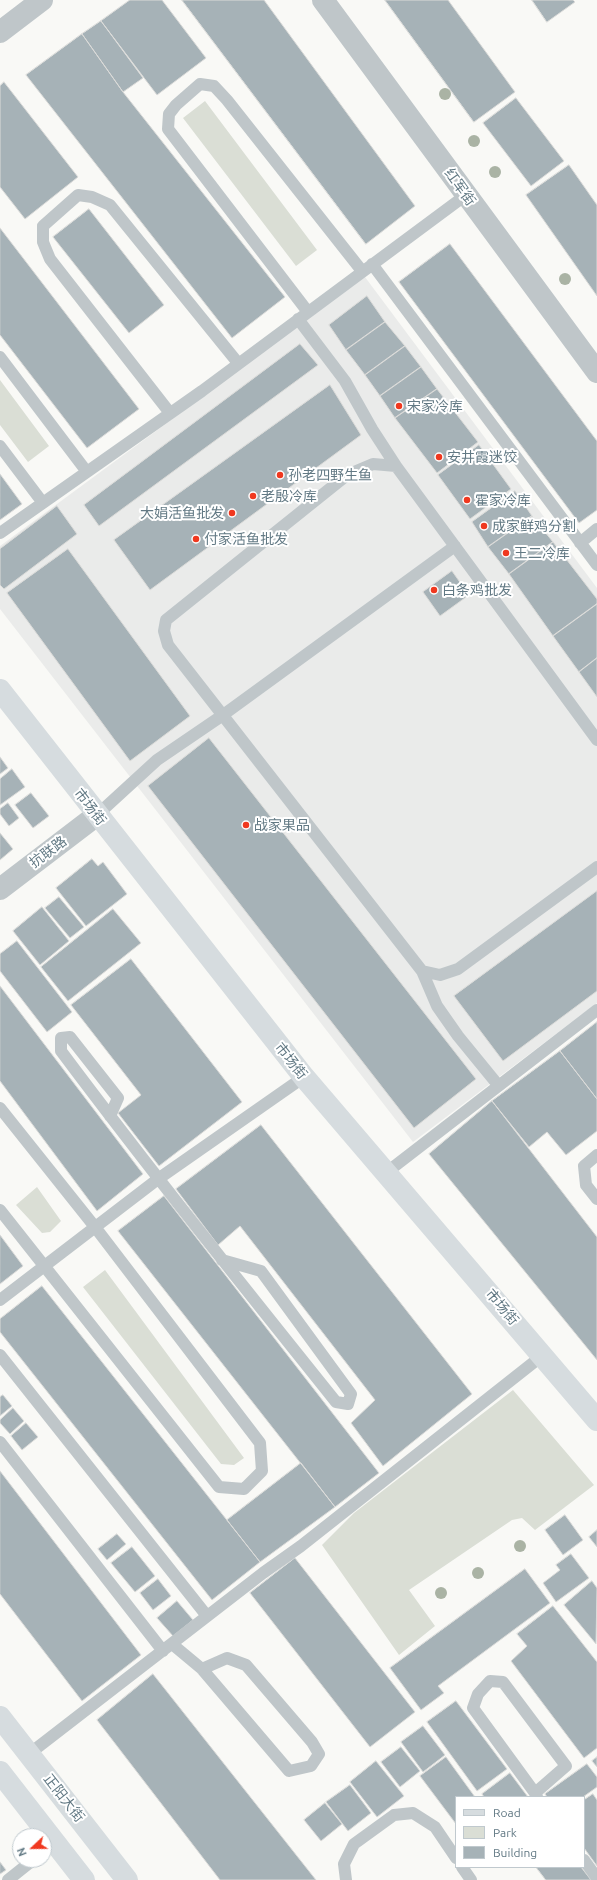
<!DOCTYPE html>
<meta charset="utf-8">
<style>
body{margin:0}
#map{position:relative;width:597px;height:1880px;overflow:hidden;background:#f9f9f6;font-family:Ubuntu,sans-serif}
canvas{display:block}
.legend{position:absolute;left:455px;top:1796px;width:130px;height:72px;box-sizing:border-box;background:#fff;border:1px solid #c0c9ce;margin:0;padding:5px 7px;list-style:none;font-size:12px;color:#627984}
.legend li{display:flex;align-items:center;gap:8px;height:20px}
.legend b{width:20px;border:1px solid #c0c9ce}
.north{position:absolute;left:12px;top:1828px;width:40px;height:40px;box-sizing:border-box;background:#fff;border:1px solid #c0c9ce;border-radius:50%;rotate:248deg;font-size:11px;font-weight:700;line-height:16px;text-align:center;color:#627984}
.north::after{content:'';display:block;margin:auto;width:14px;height:18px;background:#f0381f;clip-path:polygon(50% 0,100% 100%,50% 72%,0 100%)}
</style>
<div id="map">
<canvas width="597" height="1880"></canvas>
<ul class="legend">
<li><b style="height:5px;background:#d6dcdf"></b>Road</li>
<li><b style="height:11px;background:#daded5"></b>Park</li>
<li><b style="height:11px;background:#a6b2b7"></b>Building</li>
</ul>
<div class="north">N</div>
</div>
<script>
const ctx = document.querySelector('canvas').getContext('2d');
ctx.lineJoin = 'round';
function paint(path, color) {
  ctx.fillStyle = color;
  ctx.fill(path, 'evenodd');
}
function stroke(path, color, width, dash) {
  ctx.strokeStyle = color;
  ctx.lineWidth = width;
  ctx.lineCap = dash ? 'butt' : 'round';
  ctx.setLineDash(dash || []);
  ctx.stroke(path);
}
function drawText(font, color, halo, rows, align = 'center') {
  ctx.font = font + ' Ubuntu,"Noto Sans SC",sans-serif';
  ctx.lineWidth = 4;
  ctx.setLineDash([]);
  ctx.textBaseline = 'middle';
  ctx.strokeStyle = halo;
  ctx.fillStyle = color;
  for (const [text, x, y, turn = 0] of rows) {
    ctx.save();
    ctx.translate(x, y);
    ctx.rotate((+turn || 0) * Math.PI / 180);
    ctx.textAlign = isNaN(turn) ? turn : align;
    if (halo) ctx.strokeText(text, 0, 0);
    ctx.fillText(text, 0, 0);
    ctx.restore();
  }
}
paint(new Path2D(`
 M365,277L597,588V1003L413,1142L0,609V546Z`), '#eaebea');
paint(new Path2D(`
 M205,101L317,250L296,266L183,118Z
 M0,380L49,446L28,462L0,425Z
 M37,1187L61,1221L50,1232L42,1233L16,1205Z
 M105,1270L244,1458L234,1465L221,1464L83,1287Z
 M513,1390L594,1485L535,1530L522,1518L512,1520L409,1590L435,1626L399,1655L322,1545L354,1513Z`), '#daded5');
const building = new Path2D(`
 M130,0H162L206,58L157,95L101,21Z
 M182,0H264L415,206L366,244Z
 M385,0H448L515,92L474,122Z
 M532,0H573L575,2L547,22Z
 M101,21L143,78L123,92L82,34Z
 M82,34L123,92L285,297L232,338L26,75Z
 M4,82L78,177L25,219L0,187V86Z
 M516,98L564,161L531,186L483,123Z
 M569,165L597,205V296L526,195Z
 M89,209L164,305L129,333L53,237Z
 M0,228L139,409L87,448L0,335Z
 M450,244L597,441V510L579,523L399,282Z
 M367,296L385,322L346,350L329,325Z
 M385,322L405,346L365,375L346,350Z
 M300,344L318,365L99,526L84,505Z
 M405,346L421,367L380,396L365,375Z
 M421,367L437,389L395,418L380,396Z
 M330,385L361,435L150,590L114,540Z
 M437,389L478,442L437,473L395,418Z
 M479,445L511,489L470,519L438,475Z
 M0,474L22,504L0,520Z
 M515,491L532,516L488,547L472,522Z
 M57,506L77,534L4,589L0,585V549Z
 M532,516L553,542L509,574L488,547Z
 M553,542L597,599V604L553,636L509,574Z
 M68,549L190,716L130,761L7,593Z
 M452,571L469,595L440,616L423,592Z
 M597,604V658L579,672L553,636Z
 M597,658V697L579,672Z
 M209,738L476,1079L414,1128L148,786Z
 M0,757L8,768L0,774Z
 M12,769L25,787L0,805V779Z
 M31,793L49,816L33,828L15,805Z
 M8,803L19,818L9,826L0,814V809Z
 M0,833L13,849L0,860Z
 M92,859L98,866L103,862L127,894L86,926L56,888Z
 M597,891V991L503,1061L454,996Z
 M59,897L84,927L70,938L45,908Z
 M42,907L69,941L40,965L13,931Z
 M113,909L141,943L68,1001L41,967Z
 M17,941L72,1012L47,1032L0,971V954Z
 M131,959L242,1102L159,1166L118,1113L141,1095L71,1005Z
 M0,986L143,1174L97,1211L0,1081Z
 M597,1022V1099L560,1051Z
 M560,1051L597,1099V1131L566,1155L547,1132L529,1147L492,1101Z
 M492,1101L597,1237V1360L429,1154Z
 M261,1125L472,1394L383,1466L351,1423L375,1400L240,1226L218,1245L176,1189Z
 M164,1196L379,1473L335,1507L118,1231Z
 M0,1235L23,1266L0,1284Z
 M42,1286L260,1562L212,1600L0,1332V1319Z
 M3,1395L12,1406L0,1416V1397Z
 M13,1408L24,1421L10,1434L0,1423V1420Z
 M26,1423L38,1437L22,1450L11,1436Z
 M301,1463L335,1507L260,1562L227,1520Z
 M0,1471L141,1655L82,1701L0,1594Z
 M565,1515L583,1540L563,1555L545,1530Z
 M597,1530V1547L589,1537Z
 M117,1534L126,1544L107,1560L98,1549Z
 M132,1547L155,1576L135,1592L111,1563Z
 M571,1554L589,1578L556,1602L543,1583L560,1570L556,1565Z
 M295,1558L415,1712L370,1747L250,1593Z
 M525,1569L550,1603L438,1686L444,1693L421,1710L390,1668Z
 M158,1579L171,1596L153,1610L140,1593Z
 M592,1581L597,1588L596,1644L564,1605Z
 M177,1601L193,1620L173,1636L157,1618Z
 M553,1606L597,1662V1748L584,1758L511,1661L527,1646L517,1634Z
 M153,1674L316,1880H220L97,1720Z
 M456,1701L507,1769L477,1791L427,1722Z
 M423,1726L445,1755L423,1772L401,1742Z
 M401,1747L420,1771L400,1787L381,1762Z
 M446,1757L475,1797H456V1824L420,1776Z
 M597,1757V1767L592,1761Z
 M376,1761L404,1796L377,1817L350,1782Z
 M587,1764L597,1777V1787L583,1797H547L545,1794Z
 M510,1773L528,1797H484L482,1794Z
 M350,1785L371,1813L348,1831L326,1802Z
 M593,1794L597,1800V1866L584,1848V1800Z
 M325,1803L342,1824L321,1841L304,1820Z
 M0,1862L6,1870L0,1874Z
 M536,1867H581L591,1880H546Z`);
paint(building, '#a6b2b7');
stroke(building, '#dbdbd9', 1);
stroke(new Path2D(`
 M372,264L597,565
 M308,312L168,129L169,114L176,105L200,84L214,86L227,100L362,271
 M298,319L345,381L372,429L396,466
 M0,357L87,472
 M170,413L50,259L43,242V226L78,195L92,197L110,205L238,363
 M0,446L43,503
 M0,533L202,391L466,195
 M580,543L597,529
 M597,740L396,466L373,464L347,475L166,620L164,631L168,645L422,971L440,975L458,969L597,867
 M97,815L157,760L223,715L455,546
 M422,971L437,1006L458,1036L498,1085
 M0,1108L95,1227L260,1443L262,1471L244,1489L219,1487L0,1210
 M110,1116L118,1098L70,1037L61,1038V1051C150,1170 243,1286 336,1402L348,1404L351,1394L261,1271L222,1260
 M597,1155L584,1166L586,1185L597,1199
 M387,1172L597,1010
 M0,1300L158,1179L304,1077
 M0,1355L207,1616
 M0,1442L163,1651
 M172,1644L202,1669L289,1771L311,1766L319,1754L312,1742L246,1665L227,1658L202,1669
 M29,1754L263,1573L301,1546L543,1355
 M535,1793L566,1766L503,1682L490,1681L478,1694L473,1708L535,1793L537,1797
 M584,1860L597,1878
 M462,1867L471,1880
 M8,1880L33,1860
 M346,1880L344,1864L354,1844L394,1815L413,1813L435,1827L456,1858`), '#bfc6c9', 12);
stroke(new Path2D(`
 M323,0L597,372
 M0,32L42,0
 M0,889L97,815`), '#bfc6c9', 22);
stroke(new Path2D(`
 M0,690L304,1077L597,1420
 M0,1717L127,1880
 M0,1772L84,1880`), '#d6dcdf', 22);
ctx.fillStyle = '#aab3a4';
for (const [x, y] of [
 [445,94],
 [474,141],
 [495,172],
 [565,279],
 [520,1546],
 [478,1573],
 [441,1593]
]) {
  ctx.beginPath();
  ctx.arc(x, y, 6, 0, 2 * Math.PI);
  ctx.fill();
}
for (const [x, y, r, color] of [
 [399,406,4,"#f0381f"],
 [439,457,4,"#f0381f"],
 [280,475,4,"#f0381f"],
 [253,496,4,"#f0381f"],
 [467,500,4,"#f0381f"],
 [232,513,4,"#f0381f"],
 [484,526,4,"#f0381f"],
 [196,539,4,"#f0381f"],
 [506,553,4,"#f0381f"],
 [434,590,4,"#f0381f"],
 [246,825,4,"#f0381f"]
]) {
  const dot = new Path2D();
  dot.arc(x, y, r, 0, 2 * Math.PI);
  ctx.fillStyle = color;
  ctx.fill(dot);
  stroke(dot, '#fff', 1.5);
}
drawText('14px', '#627984', '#fff', [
 ["红军街",460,187,54],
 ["市场街",90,807,52],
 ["抗联路",48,852,-37],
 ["市场街",291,1061,51],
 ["市场街",502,1307,50],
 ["正阳大街",64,1798,52]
]);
drawText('14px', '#627984', '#fff', [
 ["宋家冷库",407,406],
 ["安井霞迷饺",447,457],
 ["孙老四野生鱼",288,475],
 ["老殷冷库",261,496],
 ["霍家冷库",475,500],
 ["大娟活鱼批发",224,513,"right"],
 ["成家鲜鸡分割",492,526],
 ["付家活鱼批发",204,539],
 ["王二冷库",514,553],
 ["白条鸡批发",442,590],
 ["战家果品",254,825]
], 'left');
</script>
